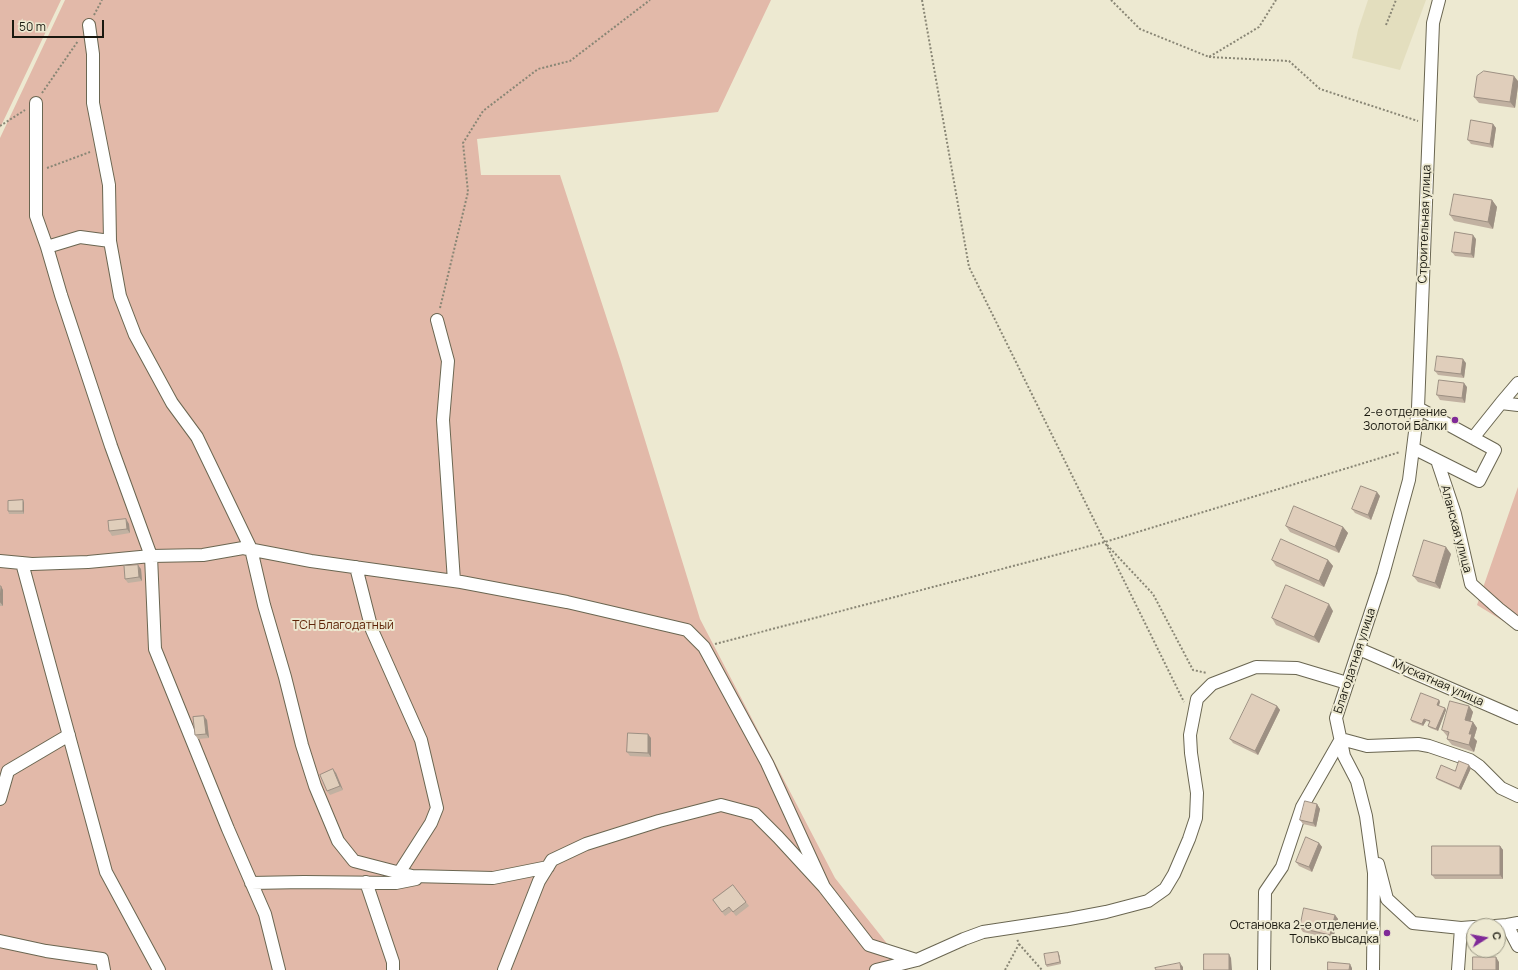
<!DOCTYPE html>
<meta charset="utf-8">
<style>
body{margin:0}
#map{position:relative;width:1518px;height:970px;overflow:hidden;background:#ede9d1;font-family:Manrope,sans-serif}
canvas{display:block}
.north{position:absolute;left:1466px;top:918px;width:40px;height:40px;box-sizing:border-box;background:#ede9d1;border:1px solid #989583;border-radius:50%;rotate:79deg;font-size:11px;font-weight:700;line-height:16px;text-align:center;color:#19180f}
.north::after{content:'';display:block;margin:auto;width:14px;height:18px;background:#802a98;clip-path:polygon(50% 0,100% 100%,50% 72%,0 100%)}
.scale{position:absolute;left:12px;top:20px;width:92px;height:18px;box-sizing:border-box;border:2px solid #19180f;border-top:0;padding-left:5px;font-size:12px;line-height:14px;white-space:nowrap;color:#19180f;-webkit-text-stroke:3px #ede9d1;paint-order:stroke}
</style>
<div id="map">
<canvas width="1518" height="970"></canvas>
<div class="north">С</div>
<div class="scale">50 m</div>
</div>
<script>
const ctx = document.querySelector('canvas').getContext('2d');
ctx.lineJoin = 'round';
function paint(path, color) {
  ctx.fillStyle = color;
  ctx.fill(path, 'evenodd');
}
function stroke(path, color, width, dash) {
  ctx.strokeStyle = color;
  ctx.lineWidth = width;
  ctx.lineCap = dash ? 'butt' : 'round';
  ctx.setLineDash(dash || []);
  ctx.stroke(path);
}
function drawText(font, color, halo, rows, align = 'center') {
  ctx.font = font + ' Manrope,sans-serif';
  ctx.lineWidth = 4;
  ctx.setLineDash([]);
  ctx.textBaseline = 'middle';
  ctx.strokeStyle = halo;
  ctx.fillStyle = color;
  for (const [text, x, y, turn = 0] of rows) {
    ctx.save();
    ctx.translate(x, y);
    ctx.rotate((+turn || 0) * Math.PI / 180);
    ctx.textAlign = isNaN(turn) ? turn : align;
    if (halo) ctx.strokeText(text, 0, 0);
    ctx.fillText(text, 0, 0);
    ctx.restore();
  }
}
paint(new Path2D(`
 M1368,0H1426L1400,70L1352,58L1358,30Z`), '#e3debe');
paint(new Path2D(`
 M0,0H61L0,128Z
 M65,0H771L718,112L477,139L481,175H560L621,362L700,619L835,878L908,970H0V138Z
 M1518,487V630L1477,605Z`), '#e2b9a9');
const minor = new Path2D(`
 M89,25L93,54V103L109,185L110,241
 M36,103V216L47,247
 M437,320L448,361L443,420L454,581
 M1501,403L1518,405
 M1473,438L1501,403L1518,383
 M1413,448L1479,481L1495,450L1418,408
 M1437,460L1455,514L1471,584L1499,609L1518,624
 M0,561L32,564L88,562L151,556L203,555L243,548L311,561L461,582L567,602L687,630L704,647L767,763L824,887
 M22,563L106,872L159,970
 M356,567L372,630L421,740L437,808L431,823L399,873
 M1359,649L1518,718
 M0,799L8,771L69,735
 M1378,864L1387,899L1413,923L1461,928L1474,927
 M366,882L393,962V970
 M251,883L304,882L396,883L416,879
 M1507,925L1518,946
 M1495,926L1507,925L1518,923
 M0,941L46,951L102,959L104,970
 M279,970L265,914L228,829L155,649L151,556L111,446L61,295L47,247L80,237L110,241L120,296L135,335L172,403L197,437L251,549L264,605L285,677L302,745L315,786L338,841L354,861L412,876L493,878L548,867
 M504,970L539,881L552,860L586,844L659,821L721,805L755,814L778,837L824,887L869,945L916,960
 M876,970L917,960L964,939L983,932L1069,919L1106,912L1148,901L1165,889L1174,874L1189,839L1196,818L1197,793L1191,753L1190,735L1197,699L1212,684L1256,667L1297,668L1347,683
 M1264,970L1265,892L1282,867L1302,807L1341,739L1367,746L1418,744L1429,746L1470,760L1479,766L1501,788L1518,796
 M1373,970L1374,873L1366,816L1357,781L1344,756L1336,718L1383,575L1409,480L1418,408L1433,23L1439,0
 M1458,970L1461,928`);
stroke(minor, '#6a6651', 14);
stroke(new Path2D(`
 M922,0L969,267L1184,702
 M1111,0L1140,29L1209,57L1259,27L1276,0
 M94,15L102,0
 M1386,25L1396,0
 M1209,57L1289,61L1320,89L1418,121
 M42,93L78,41
 M0,126L25,110
 M47,168L90,152
 M440,308L468,192L463,143L483,111L538,69L570,61L650,0
 M1107,545L1153,594L1193,670L1207,673
 M715,644L1105,542L1400,452
 M1019,944L1042,970
 M1005,970L1019,944L1017,939`), '#898675', 2, [2, 2]);
stroke(minor, '#fff', 12);
paint(new Path2D(`
 M1518,81V86L1515,108L1479,103L1474,97Z
 M1493,124L1496,128L1493,148L1471,144L1468,140Z
 M1492,200L1497,207L1493,229L1454,221L1450,215Z
 M1476,239L1474,258L1455,256L1452,252Z
 M1466,363L1464,378L1438,375L1435,371Z
 M1467,387L1465,403L1440,400L1437,395Z
 M1380,496L1371,520L1355,513L1352,509Z
 M23,500L24,503V514H9L8,511Z
 M126,519L129,524L130,533L112,536L109,531Z
 M1286,526L1343,527L1348,533L1339,553L1290,532Z
 M1451,554L1440,589L1418,582L1413,576Z
 M1272,560H1328L1333,566L1324,587L1276,566Z
 M141,569L142,581L128,583L125,579Z
 M0,586L3,590V606H0Z
 M1333,611L1319,643L1276,625L1272,618Z
 M1439,700L1440,702L1439,706L1445,708L1446,710L1438,731L1430,728L1428,726L1430,722L1426,721L1423,726L1412,722L1411,720Z
 M1277,706L1280,710L1258,755L1233,743L1230,739Z
 M1469,706L1473,712L1470,721L1473,722L1477,728L1474,738L1477,741L1474,752L1452,745L1447,739L1448,736H1447L1442,730Z
 M207,720L209,738L198,739L195,735Z
 M651,738V757L630,756L627,752Z
 M1471,768L1461,790L1438,780L1436,778L1455,771Z
 M336,773L343,790L330,795L327,791Z
 M1317,804L1320,809L1316,827L1303,824L1300,820Z
 M1319,843L1322,847L1312,872L1299,866L1296,862Z
 M1500,846L1503,850V879H1435L1432,875Z
 M733,885L749,906L736,916L732,911L725,916L713,900Z
 M1335,915L1338,919L1333,939L1303,932L1300,928Z
 M1058,952L1059,954L1061,964L1047,967L1046,965Z`), '#c1b1a1');
paint(new Path2D(`
 M1514,76L1518,81V86L1515,108L1510,102Z
 M1493,124L1496,128L1493,148L1490,144Z
 M1492,200L1497,207L1493,229L1488,222Z
 M1473,235L1476,239L1474,258L1471,254Z
 M1463,359L1466,363L1464,378L1461,374Z
 M1464,383L1467,387L1465,403L1462,398Z
 M1377,492L1380,496L1371,520L1368,515Z
 M23,500L24,503V514L23,511Z
 M126,519L129,524L130,533L127,529Z
 M1343,527L1348,533L1339,553L1335,547Z
 M1446,547L1451,554L1440,589L1435,583Z
 M1328,560L1333,566L1324,587L1319,581Z
 M138,565L141,569L142,581L139,577Z
 M1,586L3,590V606L0,602Z
 M1329,604L1333,611L1319,643L1314,637Z
 M1439,700L1440,702L1438,707L1437,705Z
 M1277,706L1280,710L1258,755L1255,751Z
 M1469,706L1473,712L1469,726L1465,720Z
 M1445,708L1446,710L1438,731L1436,729Z
 M204,716L207,720L209,738L206,734Z
 M1424,719L1426,721L1423,726L1422,724Z
 M1473,722L1477,728L1474,738L1477,741L1474,752L1469,745V734Z
 M648,734L651,738V757L648,753Z
 M1469,765L1471,768L1461,790L1459,788Z
 M333,769L336,773L343,790L340,786Z
 M1317,804L1320,809L1316,827L1313,823Z
 M1319,843L1322,847L1312,872L1309,867Z
 M1500,846L1503,850V879L1500,875Z
 M1335,915L1338,919L1333,939L1330,935Z
 M1058,952L1059,954L1061,964L1060,962Z
 M1229,954L1231,958L1232,970H1229Z
 M1496,957L1499,962V970H1496Z
 M1180,963L1183,967V970H1181Z
 M1350,964L1352,968V970H1349Z`), '#9d9083');
const building = new Path2D(`
 M1484,71L1514,76L1510,102L1474,97L1477,76Z
 M1471,120L1493,124L1490,144L1468,140Z
 M1454,194L1492,200L1488,222L1450,215Z
 M1455,232L1473,235L1471,254L1452,252Z
 M1437,356L1463,359L1461,374L1435,371Z
 M1439,380L1464,383L1462,398L1437,395Z
 M1361,486L1377,492L1368,515L1352,509Z
 M23,500V511H8V501Z
 M1294,506L1343,527L1335,547L1286,526Z
 M126,519L127,529L109,531L108,521Z
 M1281,539L1328,560L1319,581L1272,560Z
 M1424,540L1446,547L1435,583L1413,576Z
 M138,565L139,577L125,579L124,566Z
 M1286,585L1329,604L1314,637L1272,618Z
 M0,586H1L0,602Z
 M1421,693L1439,700L1437,705L1445,708L1436,729L1428,726L1430,721L1424,719L1422,724L1411,720Z
 M1252,694L1277,706L1255,751L1230,739Z
 M1450,701L1469,706L1465,720L1473,722L1469,734H1472L1469,745L1447,739L1449,732L1442,730Z
 M204,716L206,734L195,735L193,717Z
 M628,733L648,734V753L627,752Z
 M1459,761L1469,765L1459,788L1436,778L1441,765L1455,771Z
 M333,769L340,786L327,791L320,775Z
 M1305,801L1317,804L1313,823L1300,820Z
 M1306,837L1319,843L1309,867L1296,862Z
 M1432,846H1500V875H1432Z
 M733,885L746,902L733,912L729,907L722,912L713,900Z
 M1304,908L1335,915L1330,935L1300,928Z
 M1058,952L1060,962L1046,965L1044,954Z
 M1204,954H1229V970H1204Z
 M1473,957H1496V970H1473Z
 M1328,962L1350,964L1349,970H1328Z
 M1180,963L1181,970H1156L1155,968Z`);
paint(building, '#e0cebb');
stroke(building, '#9d9083', 1);
for (const [x, y, r, color] of [
 [1455,420,4,"#802a98"],
 [1387,933,4,"#802a98"]
]) {
  const dot = new Path2D();
  dot.arc(x, y, r, 0, 2 * Math.PI);
  ctx.fillStyle = color;
  ctx.fill(dot);
  stroke(dot, '#ede9d1', 1.5);
}
drawText('12px', '#19180f', '#ede9d1', [
 ["Строительная улица",1425,224,-88],
 ["Аланская улица",1456,529,75],
 ["Благодатная улица",1355,661,-72],
 ["Мускатная улица",1438,683,24]
]);
drawText('12px', '#19180f', '#ede9d1', [
 ["2-е отделение",1447,413],
 ["Золотой Балки",1447,427],
 ["Остановка 2-е отделение.",1379,926],
 ["Только высадка",1379,940]
], 'right');
drawText('12px', '#5e2407', '#ede9d1', [
 ["ТСН Благодатный",343,626]
]);
</script>
